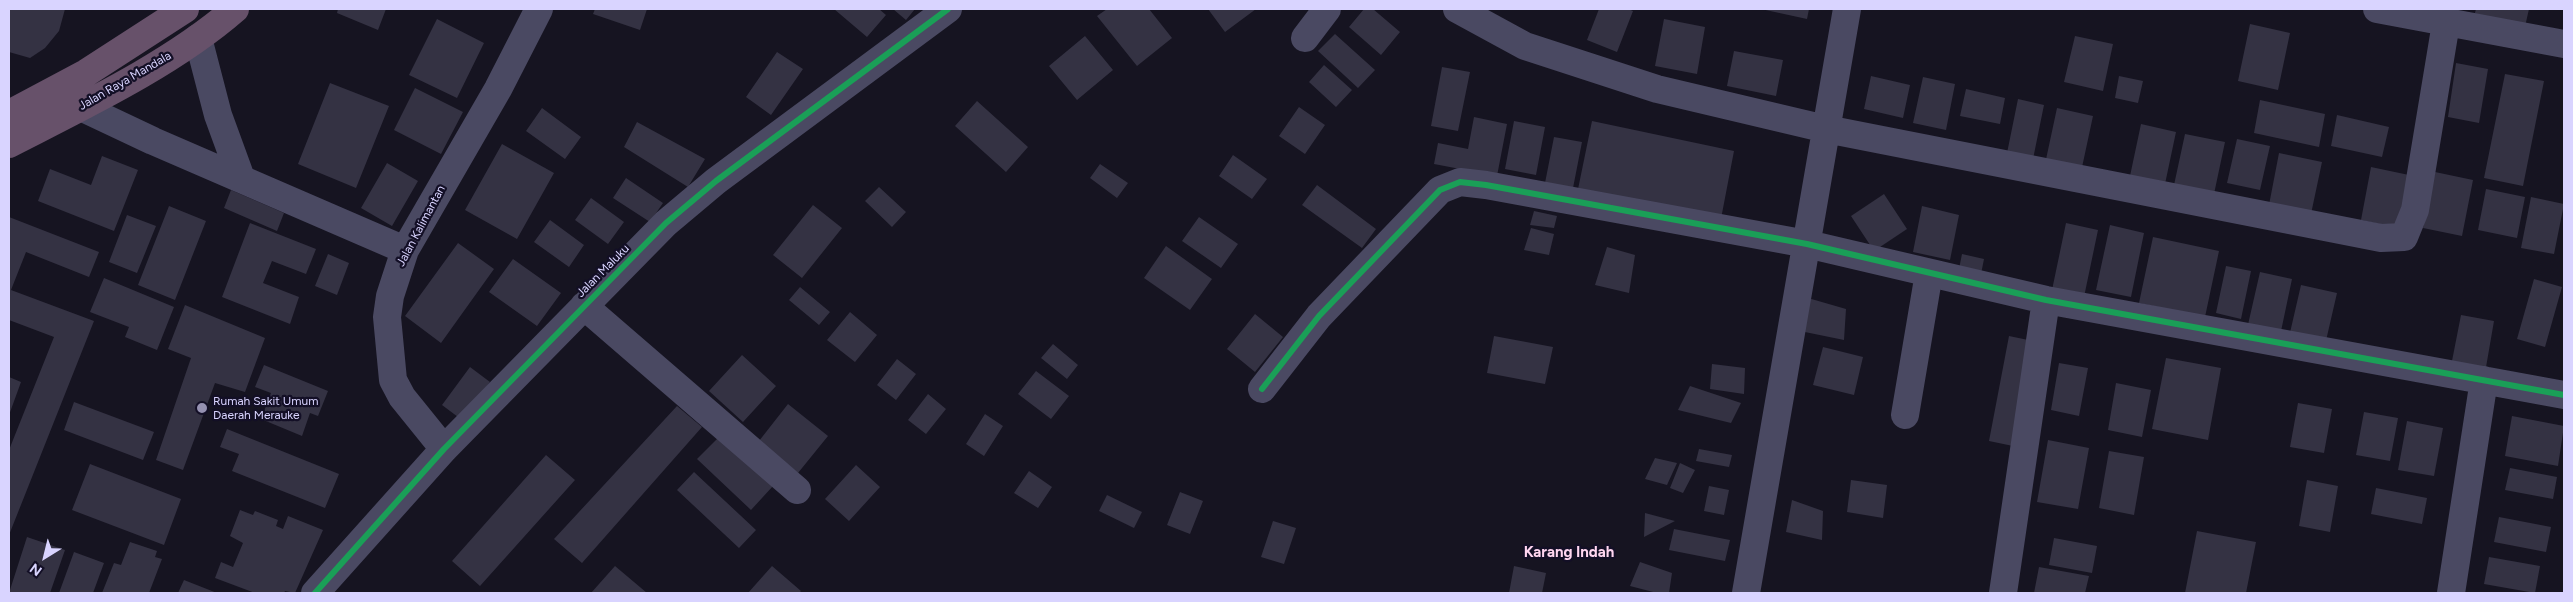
<!DOCTYPE html>
<style>
body{margin:0}
#map{position:relative;width:2573px;height:602px;overflow:hidden;background:#161421;font-family:Figtree,sans-serif}
canvas{display:block}
.frame{position:absolute;inset:0;border:10px solid #d9d4ff;pointer-events:none}
.north{position:absolute;left:20px;top:532px;width:50px;height:50px;-webkit-text-stroke:4px #130f26;paint-order:stroke;rotate:216deg;font-size:14px;font-weight:700;line-height:20px;text-align:center;color:#d9d4ff}
.north::after{content:'';display:block;margin:auto;width:18px;height:22px;background:#d9d4ff;clip-path:polygon(50% 0,100% 100%,50% 72%,0 100%)}
</style>
<div id="map">
<canvas width="2573" height="602"></canvas>
<div class="frame"></div>
<div class="north">N</div>
</div>
<script>
const ctx = document.querySelector('canvas').getContext('2d');
ctx.lineJoin = 'round';
function paint(path, color) {
  ctx.fillStyle = color;
  ctx.fill(path, 'evenodd');
}
function stroke(path, color, width, dash) {
  ctx.strokeStyle = color;
  ctx.lineWidth = width;
  ctx.lineCap = dash ? 'butt' : 'round';
  ctx.setLineDash(dash || []);
  ctx.stroke(path);
}
function drawText(font, color, halo, rows, align = 'center') {
  ctx.font = font + ' Figtree,sans-serif';
  ctx.lineWidth = 4.5;
  ctx.setLineDash([]);
  ctx.textBaseline = 'middle';
  ctx.strokeStyle = halo;
  ctx.fillStyle = color;
  for (const [text, x, y, turn = 0] of rows) {
    ctx.save();
    ctx.translate(x, y);
    ctx.rotate((+turn || 0) * Math.PI / 180);
    ctx.textAlign = isNaN(turn) ? turn : align;
    if (halo) ctx.strokeText(text, 0, 0);
    ctx.fillText(text, 0, 0);
    ctx.restore();
  }
}
paint(new Path2D(`
 M9,9H65L59,31L45,48L30,58L9,52Z
 M338,9H386L378,30L337,13Z
 M595,9H647L640,30L593,14Z
 M834,9H879L886,15L867,37Z
 M893,9H915L906,20Z
 M1107,9H1149L1172,38L1137,66L1097,16Z
 M1208,9H1256L1225,32Z
 M1364,9H1373L1400,32L1381,55L1349,27Z
 M1599,9H1628L1633,11L1617,52L1587,40Z
 M1761,9H1809L1807,19Z
 M2476,9H2529L2524,31L2473,20Z
 M437,19L484,43L457,98L409,75Z
 M1664,19L1705,27L1697,74L1655,66Z
 M2250,24L2290,33L2278,90L2238,81Z
 M1335,34L1375,70L1358,88L1318,51Z
 M1085,36L1113,70L1077,100L1049,66Z
 M2075,36L2113,44L2103,91L2064,82Z
 M1734,51L1783,60L1776,96L1727,86Z
 M777,52L803,69L771,115L746,97Z
 M2456,63L2488,69L2479,123L2448,117Z
 M1324,65L1352,90L1336,107L1309,82Z
 M1442,67L1470,72L1458,131L1431,126Z
 M2505,74L2544,81L2523,186L2484,178Z
 M1871,76L1910,85L1903,118L1864,109Z
 M2119,76L2143,81L2138,103L2115,98Z
 M1923,77L1955,84L1946,130L1913,123Z
 M330,83L389,106L356,188L298,164Z
 M415,88L463,112L441,154L394,130Z
 M1966,89L2005,98L2000,124L1960,116Z
 M2018,99L2044,105L2032,164L2006,158Z
 M2260,100L2325,114L2319,147L2254,133Z
 M977,101L1028,147L1006,172L955,126Z
 M1299,107L1325,125L1305,154L1279,136Z
 M542,108L581,137L565,159L526,131Z
 M2057,108L2093,116L2081,172L2045,164Z
 M2337,115L2389,127L2382,157L2331,146Z
 M1474,117L1507,124L1497,176L1434,164L1438,143L1468,149Z
 M1514,121L1545,127L1536,175L1505,169Z
 M1592,121L1734,151L1720,224L1577,194Z
 M637,122L705,159L688,187L624,147Z
 M2141,124L2176,132L2165,184L2130,176Z
 M2185,134L2225,142L2214,194L2174,185Z
 M1554,137L1582,142L1573,188L1545,183Z
 M2237,139L2270,146L2260,190L2227,183Z
 M502,144L554,173L517,239L465,210Z
 M2279,153L2322,162L2311,214L2269,205Z
 M1233,155L1267,179L1252,199L1219,176Z
 M102,156L138,170L114,231L38,201L50,169L91,185Z
 M387,163L418,181L392,226L361,208Z
 M1100,164L1128,183L1117,198L1090,178Z
 M2371,167L2409,175L2398,228L2361,220Z
 M2435,172L2473,180L2462,236L2423,228Z
 M626,178L663,203L650,222L613,198Z
 M1317,185L1376,229L1362,248L1302,205Z
 M879,187L906,212L892,227L865,201Z
 M2486,189L2525,197L2517,238L2478,230Z
 M231,190L284,213L277,231L224,208Z
 M1884,194L1907,229L1874,251L1851,216Z
 M2531,197L2564,204L2554,254L2521,248Z
 M591,198L624,222L608,244L575,220Z
 M813,205L842,228L802,278L773,255Z
 M169,206L206,221L175,300L138,285Z
 M1922,206L1959,215L1950,260L1913,252Z
 M1534,211L1557,216L1554,228L1530,225Z
 M127,215L156,226L137,273L109,262Z
 M9,217L99,252L89,277L26,252L11,290L94,321L9,535V450L54,337L9,320Z
 M1199,217L1238,244L1221,268L1182,241Z
 M550,220L584,245L569,267L534,242Z
 M250,223L316,249L306,274L272,261L263,283L299,297L290,324L222,297Z
 M2066,223L2098,230L2084,297L2052,290Z
 M2110,225L2144,233L2131,297L2096,290Z
 M1531,228L1554,234L1549,255L1524,250Z
 M2153,237L2219,251L2205,317L2139,303Z
 M458,243L494,269L441,343L405,316Z
 M1166,246L1212,279L1190,310L1144,278Z
 M1607,247L1635,255L1629,293L1595,285Z
 M328,254L349,263L337,295L315,286Z
 M1962,254L1984,259L1981,274L1959,269Z
 M513,259L561,293L537,326L489,292Z
 M2226,266L2251,271L2241,319L2216,313Z
 M2260,272L2292,279L2280,336L2247,329Z
 M104,278L174,307L157,350L125,337L129,327L90,312Z
 M2534,279L2562,287L2545,347L2517,339Z
 M2301,285L2337,293L2325,345L2289,337Z
 M800,287L830,312L819,325L789,300Z
 M1808,298L1846,309L1844,340L1800,331Z
 M185,305L265,338L245,392L215,383L183,470L156,460L191,358L168,349Z
 M850,312L877,335L855,362L827,340Z
 M1255,314L1283,337L1255,372L1227,349Z
 M2461,315L2494,321L2485,373L2451,366Z
 M1494,336L1553,347L1545,384L1487,373Z
 M2009,336L2033,341L2013,446L1989,441Z
 M1053,344L1078,365L1067,379L1041,358Z
 M1823,347L1863,357L1854,395L1813,385Z
 M742,355L776,386L743,422L709,391Z
 M2166,358L2221,368L2208,440L2152,429Z
 M897,359L916,374L896,400L877,385Z
 M2059,363L2088,368L2079,416L2051,410Z
 M1712,364L1745,368L1744,394L1710,389Z
 M264,365L328,391L318,416L310,413L302,436L261,419L271,393L255,387Z
 M470,367L490,382L462,420L442,405Z
 M1036,371L1069,396L1051,419L1018,394Z
 M9,377L21,382L9,415Z
 M2116,383L2151,390L2142,437L2108,430Z
 M1690,386L1741,403L1731,423L1678,410Z
 M928,394L946,409L926,434L908,420Z
 M74,402L154,432L143,460L64,430Z
 M2298,403L2332,409L2324,453L2290,447Z
 M788,404L828,436L798,473L759,441Z
 M677,406L702,427L582,563L554,539Z
 M2364,412L2398,418L2390,461L2356,455Z
 M985,414L1003,426L984,456L966,444Z
 M2512,416L2564,426L2558,466L2505,456Z
 M2407,421L2443,428L2434,476L2398,470Z
 M227,429L339,474L325,508L232,471L239,454L220,447Z
 M720,436L773,486L751,510L697,459Z
 M2048,440L2089,448L2078,509L2037,502Z
 M1699,449L1732,455L1729,467L1696,461Z
 M2109,451L2144,457L2134,515L2099,508Z
 M546,455L575,480L480,586L452,561Z
 M1655,458L1677,463L1667,485L1645,479Z
 M1680,463L1695,470L1683,493L1670,488Z
 M90,464L181,499L164,545L72,510Z
 M856,465L880,487L849,521L825,499Z
 M2510,468L2557,477L2553,499L2505,490Z
 M1029,471L1052,487L1038,508L1014,493Z
 M694,472L756,530L739,548L677,490Z
 M1851,480L1887,485L1883,518L1847,512Z
 M2307,480L2338,486L2330,532L2299,526Z
 M1709,486L1729,490L1724,515L1704,511Z
 M2376,488L2427,498L2422,524L2371,514Z
 M1180,492L1203,501L1190,534L1167,525Z
 M1107,495L1142,512L1134,528L1099,511Z
 M1792,500L1823,511L1822,540L1786,532Z
 M240,510L253,515L255,511L278,520L276,526L283,529L288,516L323,530L295,593L285,591L284,593H255L215,578L221,562L233,567L243,543L230,536Z
 M1645,513L1675,521L1644,537Z
 M2499,517L2551,527L2546,552L2494,542Z
 M1273,521L1296,528L1284,564L1261,557Z
 M1674,529L1730,540L1725,561L1669,550Z
 M2197,531L2256,542L2246,593H2185Z
 M27,537L65,550L50,593H9Z
 M2054,538L2097,546L2092,573L2049,565Z
 M130,542L157,551L155,557L162,559L149,593H102L114,563L121,565Z
 M74,552L104,563L93,593H59Z
 M2489,557L2540,566L2535,593L2484,584Z
 M1640,562L1672,573L1669,593H1657L1630,586Z
 M615,566L647,593H591Z
 M772,566L801,591L799,593H748Z
 M1514,566L1546,573L1542,593H1509Z
 M2039,567L2089,576L2085,593H2034Z
 M184,580L217,593H178Z`), '#343243');
stroke(new Path2D(`
 M1457,9L1525,46L1657,89L1826,129L2381,238L2404,237L2415,210L2446,23
 M2377,9L2564,44
 M198,38L218,115L241,178
 M1305,38L1327,9
 M81,107L153,141L405,250
 M584,306L797,490
 M1262,389L1319,316L1440,190L1460,182L1486,185L1807,244L2046,300L2564,395
 M1905,415L1929,273
 M444,449L402,397L393,380L387,317L390,296L405,250L498,89L539,9
 M315,593L444,449L666,223L716,181L948,9
 M1746,593L1847,9
 M2003,593L2046,300
 M2451,593L2484,380`), '#4a4962', 28);
stroke(new Path2D(`
 M9,114L86,73L185,9
 M9,144C83,106 172,64 235,9`), '#67516a', 28);
stroke(new Path2D(`
 M1262,389L1319,316L1440,190L1460,182L1486,185L1807,244L2046,300L2564,395
 M315,593L444,449L666,223L716,181L948,9`), '#1a9f57', 6);
for (const [x, y, r, color] of [
 [202,408,6,"#9591b1"]
]) {
  const dot = new Path2D();
  dot.arc(x, y, r, 0, 2 * Math.PI);
  ctx.fillStyle = color;
  ctx.fill(dot);
  stroke(dot, '#130f26', 2);
}
drawText('12px', '#d9d4ff', '#130f26', [
 ["Jalan Raya Mandala",125,81,-30],
 ["Jalan Kalimantan",421,226,-62],
 ["Jalan Maluku",603,271,-45]
]);
drawText('12px', '#d9d4ff', '#130f26', [
 ["Rumah Sakit Umum",213,401],
 ["Daerah Merauke",213,415]
], 'left');
drawText('bold 15px', '#ffd6f0', '#130f26', [
 ["Karang Indah",1569,553]
]);
</script>
